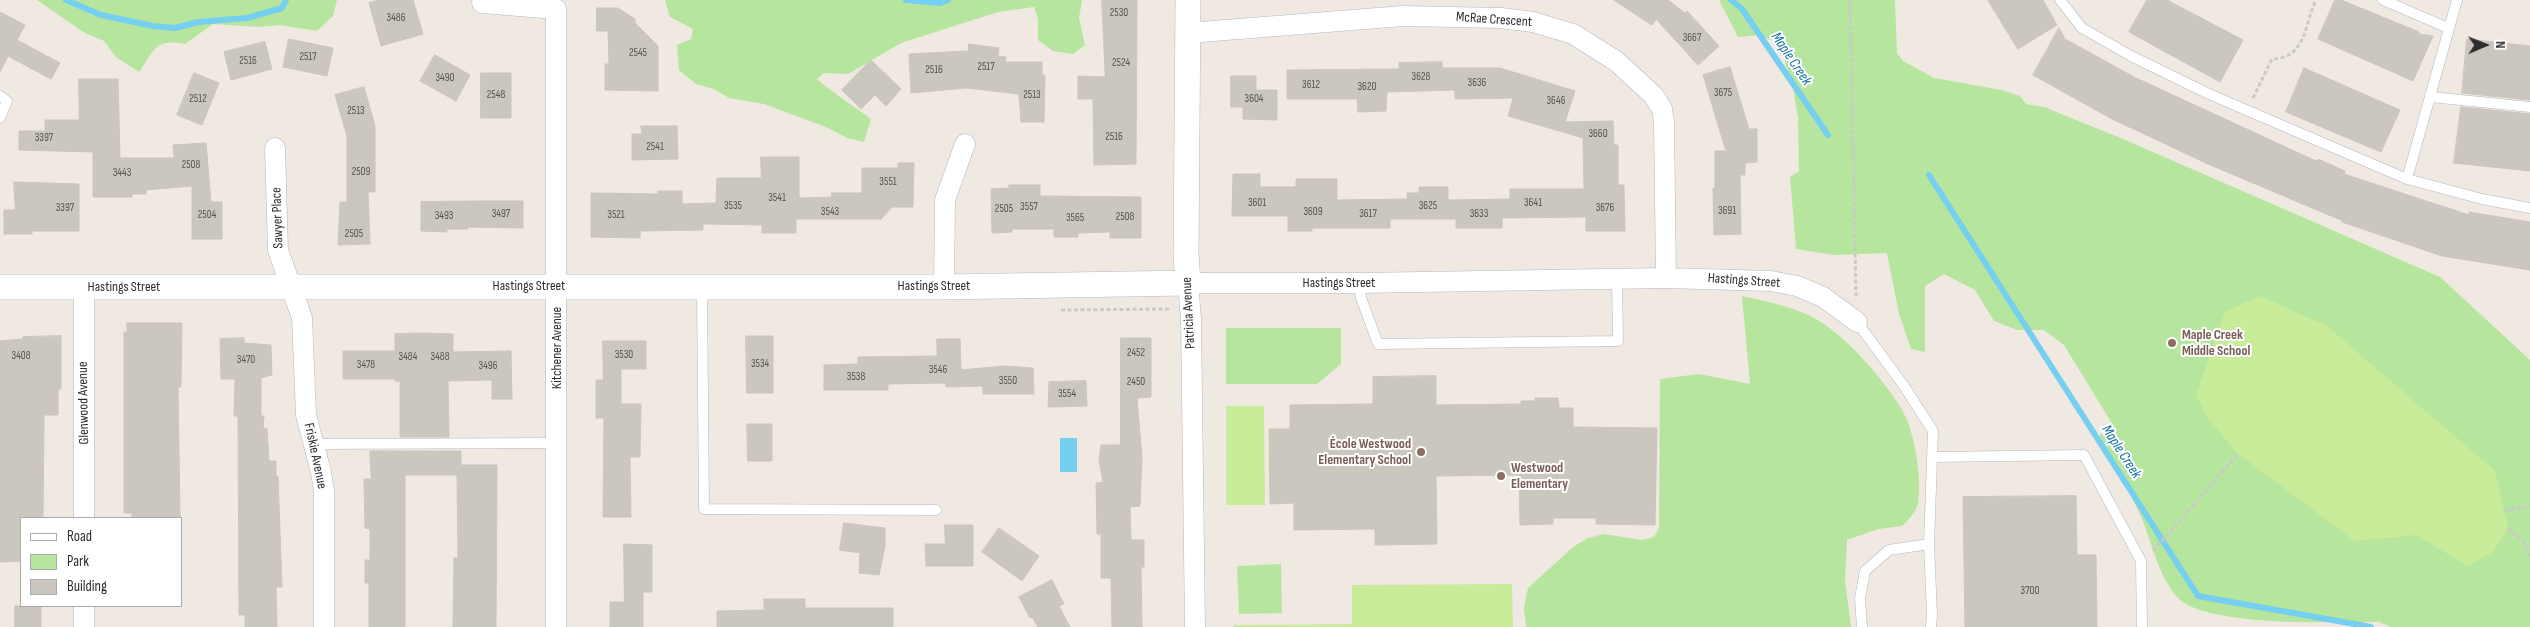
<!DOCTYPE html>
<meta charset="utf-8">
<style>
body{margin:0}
#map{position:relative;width:2530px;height:627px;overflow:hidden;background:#efe9e1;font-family:"Sofia Sans Condensed",sans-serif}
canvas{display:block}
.legend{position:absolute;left:20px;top:517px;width:162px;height:90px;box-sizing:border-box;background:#fff;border:1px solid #ababab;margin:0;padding:6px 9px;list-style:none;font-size:15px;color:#2e2e2e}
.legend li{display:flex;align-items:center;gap:10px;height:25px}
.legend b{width:25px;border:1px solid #ababab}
.north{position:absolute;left:2460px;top:20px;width:50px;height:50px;-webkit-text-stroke:4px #fff;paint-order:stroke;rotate:89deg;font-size:14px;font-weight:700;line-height:20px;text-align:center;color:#2e2e2e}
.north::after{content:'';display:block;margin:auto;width:18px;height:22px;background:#2e2e2e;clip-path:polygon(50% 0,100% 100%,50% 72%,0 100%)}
</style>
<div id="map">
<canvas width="2530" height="627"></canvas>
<ul class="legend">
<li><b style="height:6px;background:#fff"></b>Road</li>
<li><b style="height:14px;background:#b6e59e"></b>Park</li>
<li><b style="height:14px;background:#cbc7bf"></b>Building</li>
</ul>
<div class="north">N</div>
</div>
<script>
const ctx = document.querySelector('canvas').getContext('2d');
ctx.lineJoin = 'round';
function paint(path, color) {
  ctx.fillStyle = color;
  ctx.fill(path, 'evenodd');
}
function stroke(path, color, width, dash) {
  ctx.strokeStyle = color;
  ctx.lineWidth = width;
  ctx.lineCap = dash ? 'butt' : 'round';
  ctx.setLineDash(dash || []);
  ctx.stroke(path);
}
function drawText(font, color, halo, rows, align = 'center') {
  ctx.font = font + ' "Sofia Sans Condensed",sans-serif';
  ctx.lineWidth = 4;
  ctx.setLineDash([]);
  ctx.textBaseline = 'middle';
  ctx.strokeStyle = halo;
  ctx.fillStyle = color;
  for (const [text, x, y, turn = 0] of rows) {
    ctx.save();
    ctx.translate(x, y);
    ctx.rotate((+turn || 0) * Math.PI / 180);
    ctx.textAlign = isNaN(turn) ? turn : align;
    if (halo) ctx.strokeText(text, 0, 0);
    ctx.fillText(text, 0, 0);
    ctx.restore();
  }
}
paint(new Path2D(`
 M37,0H337L333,16L317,31L280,25L258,27L213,24L185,44C155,38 155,49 139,72L116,57L104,41L85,33Z
 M665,0H1082L1079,18L1085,45L1073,54L1053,51L1038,40V19L1034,7L998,12L901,43L848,74L824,73L817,79C834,94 853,105 871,119L864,142L847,138L826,127L764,104L729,98L714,89L696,84L679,70L677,45L691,39L693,29L670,17Z
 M1719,0H1895L1897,53L1903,61L1934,78L2002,90L2020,96L2026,104L2044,107L2123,139L2440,277L2530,360V627H2391L2379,622C2334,622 2213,627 2180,600C2157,577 2152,539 2138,510C2126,485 2112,461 2099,436L2113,425L2064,345L2044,330H2017L1994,321L1975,290L1944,274L1925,286V352L1911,349L1899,314L1887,253L1835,255L1796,249L1790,177L1799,171L1798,118L1793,87L1779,43L1759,35L1738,37Z
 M1742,296C1769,302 1797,307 1821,322C1849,340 1883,379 1901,408C1915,430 1922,479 1918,504C1916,512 1908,520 1902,526L1878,529L1847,540L1845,580L1851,627H1526L1524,608L1528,588L1573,547L1588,538L1604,534L1642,540L1654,537L1659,528L1660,379L1699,374L1750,384Z
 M1226,328H1341V364L1317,384H1226Z
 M1281,564L1282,613L1239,614L1237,566Z`), '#b6e59e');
paint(new Path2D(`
 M2260,296L2327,326L2495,471L2508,528L2493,552L2467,566L2417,535L2355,541L2238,454L2208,418L2196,396L2225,312Z
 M1226,406H1264L1265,505H1226Z
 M1512,584L1513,627H1234V625L1352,624V585Z`), '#c9ec9a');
paint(new Path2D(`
 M1060,438H1077V472H1060Z`), '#75cff0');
stroke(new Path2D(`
 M66,0L101,15L153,26L175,28L198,22L247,18L282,8L286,0
 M906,0L940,3L948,0
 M1731,0L1742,9L1828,135
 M1929,175L2198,596L2371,627`), '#75cff0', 6);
const building = new Path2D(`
 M378,0H413L423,34L381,46L369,3Z
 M1102,0H1137L1136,164L1094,165L1093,99H1078V76L1105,77Z
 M1614,0H1668L1685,13L1687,11L1719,46L1698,65L1656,19L1652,25Z
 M1988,0H2043L2057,25L2018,49Z
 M2147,0H2167L2243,40L2220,82L2129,32Z
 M2335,0H2341L2419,32V34L2433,36L2413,81L2318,39Z
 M597,8H618L635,19V23L658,46V91L605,90V64H609L608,31H597Z
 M0,12L25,25L17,40L60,63L51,79L8,56L0,72Z
 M2059,28L2065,39L2134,77L2316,161L2318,159L2345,171L2344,174L2469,215V212L2530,222V270L2442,256L2342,222L2343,221L2208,164L2110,118L2033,75Z
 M289,39L333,48L327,76L283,67Z
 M2467,39L2530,46V100L2462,93Z
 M265,42L272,69L231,80L224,52Z
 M969,44L999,48L998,56L1006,57L1005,62H1042V75H1045L1044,122H1021L1019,94L966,88L911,93L909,54L968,51Z
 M435,55L470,75L456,101L420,81Z
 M871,60L901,89L886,106L875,95L861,109L842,90Z
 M1442,62V68H1500L1575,91L1565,122L1613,121L1614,145H1618V185H1624L1625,231H1586V217L1502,218V228H1456V219H1390V228H1312V231H1288V216H1232L1233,174H1260V187H1296V179H1337V200L1407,199V193H1419V187H1448V200L1510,199V189H1584L1583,138L1508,116L1513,98L1455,99V90L1387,92L1386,111L1358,112L1357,99H1287V70L1399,69V63Z
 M1730,67L1749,129H1757V162L1745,163V175H1740L1741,234L1714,235L1713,188H1715V151H1726L1703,75Z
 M2304,68L2400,110L2381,152L2286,112Z
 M194,73L219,83L202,125L177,115Z
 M481,73H511V118H481Z
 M1231,76H1256V90H1277V120L1243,119V107H1231Z
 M79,79H118L120,158H174L173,145L206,143L211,202H222V239H192V186L146,190V194H132V197H93V152L19,150V131H45V120H79Z
 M364,87L375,126V192H368L370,244L338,245L340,202H347V136L335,95Z
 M2461,107L2530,114V171L2454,163Z
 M641,126H677L678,159L632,160V134H642Z
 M761,157H799V198L832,197L831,193H862V168H898V163H914L913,207H892L881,219H796V233H762V225L703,224V230L640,231V238L591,237V193L658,194V191H682V204L716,203L717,178H761Z
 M14,182L79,184V231H32V234H4V210H15Z
 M1009,185H1040V196L1141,197V238H1110V232L1078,233V237H1054V229H1012V232L992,233L991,189L1009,188Z
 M478,201H523V228L468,227V229H447V232L421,231V202Z
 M127,323H182L181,387H178L180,518H132V513H124V332H127Z
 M422,333L453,334V352L511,351L512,399H492V380L448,381L449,437H400V381H395V379H343V351H395V334Z
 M61,336V389H58V415H44L43,518H21V561L0,562V341L23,339V337Z
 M746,336H773V393H747Z
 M244,338V343L271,345L272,375L261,378V416H264L263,428L267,429L269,461H276V476H278L282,587H276L277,627H245V615H239L238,416H234L235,379H221L220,339Z
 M1121,338H1151V397L1137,398L1142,457L1140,506L1130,507L1131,540H1144V567H1141L1142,627H1112L1111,578H1101V534H1097L1096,483L1103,482L1099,460L1101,445H1120Z
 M937,339H960L961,370L1004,366L1033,368L1034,394H983V386L946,387V383L888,384V390H824V365L858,364V357L937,356Z
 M603,341H646V369H621V404H641L640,457H630L631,517H603L604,418H596V380H603Z
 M1436,376V405L1521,404V401H1535V398H1558L1559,408H1573V427L1657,428L1655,525L1596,524V518H1553V524L1520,525L1519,475L1436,476L1437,544L1375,545V529L1294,530V503L1270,504L1269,429H1290V405L1373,404V377Z
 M1086,381L1087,406L1048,407L1049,382Z
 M747,424H772V461H748Z
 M370,451H461V465H497L496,627H453L454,558H458L457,475H405V627H369V583H365V560H370V529L365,528L364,479H371Z
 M2076,496L2077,555H2096L2097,627H1965L1963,497Z
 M844,523L885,528V546L879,575L859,573L860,553L840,550Z
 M945,525H973V566H926L925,544H945Z
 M999,528L1039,556L1022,581L982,552Z
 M624,544L652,545V592H643V627H610V602H624Z
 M1052,580L1064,604L1059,606L1070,627H1038L1032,617L1030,618L1019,597Z
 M764,599H805V608H893V627H717V611L764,610Z
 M15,606H41V627H15Z`);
paint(building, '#cbc7bf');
stroke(building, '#cbc5ba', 1);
const service = new Path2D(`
 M2060,0L2082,28L2131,56L2209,94L2407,179
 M2383,0L2448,28
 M2457,0L2407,179L2482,199L2530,208
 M0,96L7,101L0,118
 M2431,97L2530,107
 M1359,283L1361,298L1378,344L1618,341L1617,279
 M702,287L704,509L936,510
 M1857,322L1904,386L1933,431L1929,544L1932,615L1931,627
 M314,444L557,443
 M1932,457L2084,455L2141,561L2142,627
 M1862,627L1860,598L1865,571L1889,550L1929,544`);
const minor = new Path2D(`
 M482,3L556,9V627
 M1188,33L1403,16L1501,18L1533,22L1573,34L1616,61L1654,96L1662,109L1664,122L1666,278
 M275,148L278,250L302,318L306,415L321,472L324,491V627
 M84,287V518
 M944,287L945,200L965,144
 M84,627V606
 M1195,627L1191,319L1188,283H1359L1666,278L1771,281L1797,286L1823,297L1857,322`);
const tertiary = new Path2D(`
 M0,287H944L1188,283L1186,254L1188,0`);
stroke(service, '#b4b7c1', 11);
stroke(minor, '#b4b7c1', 21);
stroke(tertiary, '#b4b7c1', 26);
stroke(new Path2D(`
 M1850,0L1856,296
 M2253,98L2272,59C2307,58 2304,24 2316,0
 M1061,310L1170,309
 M2504,511L2530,506
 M2508,528L2523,541L2530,559
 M2153,551L2238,454`), '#c9c9c9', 3, [4, 2.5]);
stroke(service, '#fff', 10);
stroke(minor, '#fff', 20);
stroke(tertiary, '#fff', 25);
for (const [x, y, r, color] of [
 [2172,343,5,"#8d6e63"],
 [1421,452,5,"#8d6e63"],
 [1501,476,5,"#8d6e63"]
]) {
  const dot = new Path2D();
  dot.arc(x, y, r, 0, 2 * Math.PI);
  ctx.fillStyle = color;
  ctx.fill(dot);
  stroke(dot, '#fff', 2);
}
drawText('11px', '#555452', null, [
 ["2530",1119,13],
 ["3486",396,18],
 ["3667",1692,38],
 ["2545",638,53],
 ["2517",308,57],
 ["2516",248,61],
 ["2524",1121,63],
 ["2517",986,67],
 ["2516",934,70],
 ["3628",1421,77],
 ["3490",445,78],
 ["3636",1477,83],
 ["3612",1311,85],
 ["3620",1367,87],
 ["3675",1723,93],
 ["2548",496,95],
 ["2513",1032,95],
 ["2512",198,99],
 ["3604",1254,99],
 ["3646",1556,101],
 ["2513",356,111],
 ["3660",1598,134],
 ["2516",1114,137],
 ["3397",44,138],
 ["2541",655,147],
 ["2508",191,165],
 ["2509",361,172],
 ["3443",122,173],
 ["3551",888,182],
 ["3541",777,198],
 ["3601",1257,203],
 ["3641",1533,203],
 ["3535",733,206],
 ["3625",1428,206],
 ["3557",1029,207],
 ["3397",65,208],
 ["3676",1605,208],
 ["2505",1004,209],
 ["3691",1727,211],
 ["3543",830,212],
 ["3609",1313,212],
 ["3497",501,214],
 ["3617",1368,214],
 ["3633",1479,214],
 ["2504",207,215],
 ["3521",616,215],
 ["3493",444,216],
 ["2508",1125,217],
 ["3565",1075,218],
 ["2505",354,234],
 ["2452",1136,353],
 ["3530",624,355],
 ["3408",21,356],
 ["3484",408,357],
 ["3488",440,357],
 ["3470",246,360],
 ["3534",760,364],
 ["3478",366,365],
 ["3496",488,366],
 ["3546",938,370],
 ["3538",856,377],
 ["3550",1008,381],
 ["2450",1136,382],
 ["3554",1067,394],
 ["3700",2030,591]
]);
drawText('14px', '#2e2e2e', '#fff', [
 ["McRae Crescent",1494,20,4],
 ["Sawyer Place",278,218,-92],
 ["Hastings Street",1744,281,4],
 ["Hastings Street",1339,283],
 ["Hastings Street",529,286],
 ["Hastings Street",934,286],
 ["Hastings Street",124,287],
 ["Patricia Avenue",1189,313,-93],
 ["Kitchener Avenue",557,348,-90],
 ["Glenwood Avenue",84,403,-91],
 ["Friskie Avenue",315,456,78]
]);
drawText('bold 14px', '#785e54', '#fff', [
 ["Maple Creek",2182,335],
 ["Middle School",2182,351],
 ["École Westwood",1411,444,"right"],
 ["Elementary School",1411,460,"right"],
 ["Westwood",1511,468],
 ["Elementary",1511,484]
], 'left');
drawText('italic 15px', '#0d6fa3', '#fff', [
 ["Maple Creek",1791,59,56],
 ["Maple Creek",2121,452,57]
]);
</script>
